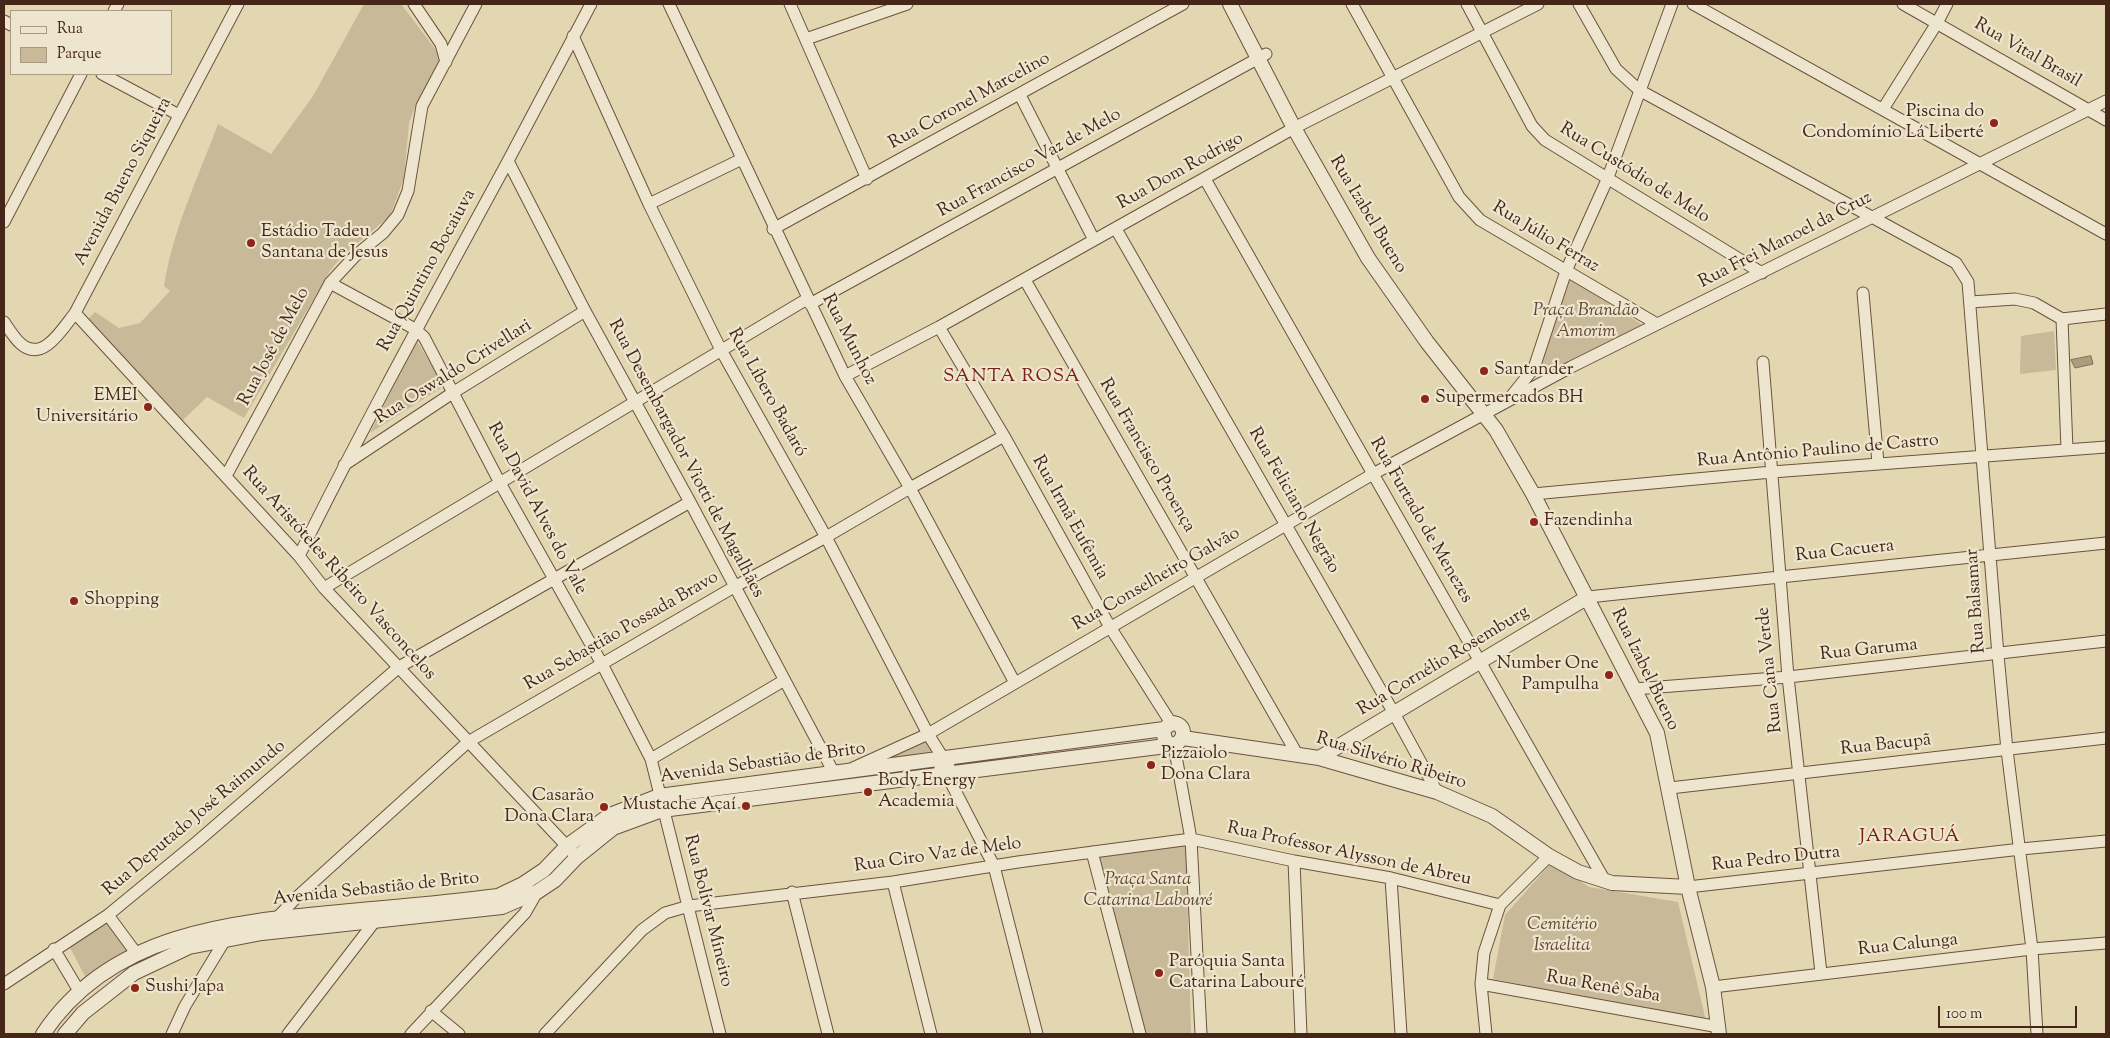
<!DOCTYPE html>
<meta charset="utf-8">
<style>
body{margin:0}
#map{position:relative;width:2110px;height:1038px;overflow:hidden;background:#e3d7b2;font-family:"Sorts Mill Goudy",serif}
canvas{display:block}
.frame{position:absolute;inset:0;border:5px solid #452619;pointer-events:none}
.legend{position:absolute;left:10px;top:10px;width:162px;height:65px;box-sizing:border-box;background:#ede5cd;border:1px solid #aa9985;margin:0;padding:6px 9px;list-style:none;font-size:15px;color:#452619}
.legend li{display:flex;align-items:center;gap:10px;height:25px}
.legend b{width:25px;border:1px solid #aa9985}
.scale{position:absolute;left:1938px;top:1006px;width:139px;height:22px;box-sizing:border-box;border:2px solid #452619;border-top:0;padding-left:6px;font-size:15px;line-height:18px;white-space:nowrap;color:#452619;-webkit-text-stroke:4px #ede5cd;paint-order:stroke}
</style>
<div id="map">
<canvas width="2110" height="1038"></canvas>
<div class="frame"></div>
<ul class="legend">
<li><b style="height:6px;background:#ede5cd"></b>Rua</li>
<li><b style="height:14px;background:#c8b998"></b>Parque</li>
</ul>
<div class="scale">100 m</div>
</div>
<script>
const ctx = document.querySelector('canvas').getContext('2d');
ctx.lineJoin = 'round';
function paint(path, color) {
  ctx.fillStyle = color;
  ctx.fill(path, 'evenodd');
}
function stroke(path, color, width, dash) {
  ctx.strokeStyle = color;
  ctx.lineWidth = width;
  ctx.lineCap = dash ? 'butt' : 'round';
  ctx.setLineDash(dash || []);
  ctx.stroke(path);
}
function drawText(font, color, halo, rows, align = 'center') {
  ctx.font = font + ' "Sorts Mill Goudy",serif';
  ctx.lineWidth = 4.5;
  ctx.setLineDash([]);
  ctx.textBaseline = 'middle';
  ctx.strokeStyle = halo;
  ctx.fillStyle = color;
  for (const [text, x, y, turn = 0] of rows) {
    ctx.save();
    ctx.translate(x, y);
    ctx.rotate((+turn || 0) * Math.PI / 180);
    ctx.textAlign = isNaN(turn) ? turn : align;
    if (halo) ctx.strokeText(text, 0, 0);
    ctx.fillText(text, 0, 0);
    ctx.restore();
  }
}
paint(new Path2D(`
 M364,4H401L442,58L415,107L409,123L404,178L390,216L342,256L330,271L244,418L207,397L182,421L87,320L95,312L119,328L140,323L170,291L164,286C173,229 198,178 218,124L271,154L313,96Z
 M1569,277L1644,326L1574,361L1539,372Z
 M2054,331L2056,370L2020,374L2021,336Z
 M417,341L444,386L370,433Z
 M924,734L938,756L862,765Z
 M1186,845L1191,1034H1143L1097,856Z
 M1552,862L1589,887L1678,902L1706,1021L1493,979L1505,915Z
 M107,918L132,953L87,980L69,946Z`), '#c8b998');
const water = new Path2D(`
 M2091,356L2093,364L2075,368L2071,360Z`);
paint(water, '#ad9b7e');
stroke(water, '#836c56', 1);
const minor = new Path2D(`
 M414,4L441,44L446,62
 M669,4L845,376L910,488L1015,683
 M790,4L867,179
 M1352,4L1459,197L1480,220L1657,324
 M1467,4L1532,126L1545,140L1762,273
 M1579,4L1616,69L1639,90L1956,263L1968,282L1998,655L2007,750L2032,949L2037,1034
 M1693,4L2106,234
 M1903,4L2106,120
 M114,11L118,4
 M4,21L11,25
 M573,36L649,204L721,350L826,537L928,734L943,758L948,762L950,772L947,775
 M806,39L907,4
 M102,74L179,115
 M1020,95L1094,240
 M1883,109L1937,23L1947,4
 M508,161L585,311L690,502L834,773
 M1205,179L1605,881
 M649,204L742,159
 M4,222L81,74
 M773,229L1183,4
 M1116,229L1395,715L1437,792
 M1025,280L1297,754
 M330,283L415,329L424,337L500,483L602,664L651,759L720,1034
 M1863,293L1878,463
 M1971,302L2015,299L2034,303L2062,319L2106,314
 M810,304L1266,54
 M75,313L299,556L324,588L577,857
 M2062,319L2067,450
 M4,322C9,329 14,338 21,344C43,363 63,328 75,313L238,4
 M939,327L1004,436L1110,627L1171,723
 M1763,362L1788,677L1821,973
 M845,376L939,327L1294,128L1538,4
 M1509,399L1534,368L1566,271L1607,180L1672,4
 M344,465L454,392L585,311
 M226,476L330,283L355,256L383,233L398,215L408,191L422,106L476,4
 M1533,494L1772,472L2106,447
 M299,556C365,422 437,292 508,161C536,109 563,56 591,4
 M324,588L807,299
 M1588,597L2106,543
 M1634,689L1788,677L2106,641
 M1174,745L1191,839L1201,1034
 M943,758L940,767L943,773L947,775L994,866L1037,1034
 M651,759L783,681
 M853,768L928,734L1373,474L1571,367L2106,101
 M1670,788L2106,738
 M1092,852L1140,1034
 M1294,861L1301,1034
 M1391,878L1401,1034
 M893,882L931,1034
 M1688,887L2021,849L2106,841
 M792,892L828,1034
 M108,915L136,953
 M274,921L297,897L468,742L734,587L826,537L910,488L1004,436
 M54,949L79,991
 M4,984L108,915L198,841L399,667L690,502
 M1481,984L1719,1027
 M1713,987L2032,949L2106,943
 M431,1011L459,1034
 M172,1034L185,1006L228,935
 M288,1034L375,921
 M411,1034L525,913L537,892
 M545,1034L642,930L665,913L689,906L893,882L1018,862L1191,839L1294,861L1391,878L1500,905
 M1486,1034L1481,984L1484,953L1500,905L1549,856`);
const tertiary = new Path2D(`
 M1230,4L1294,128L1368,258L1427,342L1496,430L1533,494L1657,733L1688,887L1713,987L1719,1034
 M1183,738L1319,758L1437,792L1492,816L1549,856L1578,872L1612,883L1688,887
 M1319,758L1588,597
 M43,1034C110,933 230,922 340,912C393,907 445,903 498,896L523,884L544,870L567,846L610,815L659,796L1164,729
 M65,1034L83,1013L134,973L189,947L262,933L502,907L537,892L555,880L577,857L613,828L662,810L1174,745C1187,739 1186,723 1171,723L1163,730L1165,740L1170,744`);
stroke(minor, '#6c523f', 13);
stroke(tertiary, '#6c523f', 16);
stroke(minor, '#ede5cd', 11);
stroke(tertiary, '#ede5cd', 14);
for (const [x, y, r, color] of [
 [1994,123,5,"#8f2418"],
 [251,243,5,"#8f2418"],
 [1484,371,5,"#8f2418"],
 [1425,399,5,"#8f2418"],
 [148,407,5,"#8f2418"],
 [1534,522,5,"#8f2418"],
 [74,601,5,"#8f2418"],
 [1609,675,5,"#8f2418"],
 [1151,765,5,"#8f2418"],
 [868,792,5,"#8f2418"],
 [746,806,5,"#8f2418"],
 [604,807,5,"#8f2418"],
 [1159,973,5,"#8f2418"],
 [135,988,5,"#8f2418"]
]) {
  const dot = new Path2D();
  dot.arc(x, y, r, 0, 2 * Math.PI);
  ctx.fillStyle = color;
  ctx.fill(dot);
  stroke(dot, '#ede5cd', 2);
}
drawText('18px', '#452619', '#ede5cd', [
 ["Rua Vital Brasil",2027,54,30],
 ["Rua Coronel Marcelino",970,102,-29],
 ["Rua Francisco Vaz de Melo",1030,164,-29],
 ["Rua Dom Rodrigo",1181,172,-29],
 ["Rua Custódio de Melo",1634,174,32],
 ["Avenida Bueno Siqueira",124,182,-62],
 ["Rua Izabel Bueno",1367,215,59],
 ["Rua Júlio Ferraz",1545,238,31],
 ["Rua Frei Manoel da Cruz",1786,241,-27],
 ["Rua Quintino Bocaiuva",428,271,-61],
 ["Rua Munhoz",848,340,63],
 ["Rua José de Melo",275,347,-62],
 ["Rua Oswaldo Crivellari",454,373,-32],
 ["Rua Líbero Badaró",766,393,61],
 ["Rua Antônio Paulino de Castro",1818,452,-5],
 ["Rua Francisco Proença",1146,456,60],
 ["Rua Desembargador Viotti de Magalhães",685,459,62],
 ["Rua Feliciano Negrão",1293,501,60],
 ["Rua David Alves do Vale",536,509,62],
 ["Rua Irmã Eufêmia",1069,518,61],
 ["Rua Furtado de Menezes",1420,521,60],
 ["Rua Cacuera",1845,552,-6],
 ["Rua Aristóteles Ribeiro Vasconcelos",338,574,48],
 ["Rua Conselheiro Galvão",1157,580,-30],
 ["Rua Balsamar",1977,601,-94],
 ["Rua Sebastião Possada Bravo",622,632,-30],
 ["Rua Garuma",1869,651,-6],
 ["Rua Cornélio Rosemburg",1444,662,-31],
 ["Rua Izabel Bueno",1644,670,64],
 ["Rua Cana Verde",1771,670,-96],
 ["Rua Bacupã",1886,746,-6],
 ["Rua Silvério Ribeiro",1391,762,17],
 ["Avenida Sebastião de Brito",763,764,-8],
 ["Rua Deputado José Raimundo",195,819,-40],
 ["Rua Professor Alysson de Abreu",1349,855,12],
 ["Rua Ciro Vaz de Melo",938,856,-8],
 ["Rua Pedro Dutra",1776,860,-6],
 ["Avenida Sebastião de Brito",376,890,-6],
 ["Rua Bolívar Mineiro",707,911,76],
 ["Rua Calunga",1908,946,-6],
 ["Rua Renê Saba",1603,988,10]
]);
drawText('18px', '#452619', '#ede5cd', [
 ["Piscina do",1984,113,"right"],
 ["Condomínio Lá Liberté",1984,134,"right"],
 ["Estádio Tadeu",261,233],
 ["Santana de Jesus",261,254],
 ["Santander",1494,371],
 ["EMEI",138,397,"right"],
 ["Universitário",138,418,"right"],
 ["Supermercados BH",1435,399],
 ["Fazendinha",1544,522],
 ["Shopping",84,601],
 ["Number One",1599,665,"right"],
 ["Pampulha",1599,686,"right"],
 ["Pizzaiolo",1161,755],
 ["Dona Clara",1161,776],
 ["Body Energy",878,782],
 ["Academia",878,803],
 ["Casarão",594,797,"right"],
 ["Dona Clara",594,818,"right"],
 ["Mustache Açaí",736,806,"right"],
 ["Paróquia Santa",1169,963],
 ["Catarina Labouré",1169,984],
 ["Sushi Japa",145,988]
], 'left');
drawText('italic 18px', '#5f4332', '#ede5cd', [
 ["Praça Brandão",1586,312],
 ["Amorim",1586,333],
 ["Praça Santa",1148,881],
 ["Catarina Labouré",1148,902],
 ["Cemitério",1562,926],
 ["Israelita",1562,947]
]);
ctx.letterSpacing = '1px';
drawText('19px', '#7a1f14', '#ede5cd', [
 ["SANTA ROSA",1012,378],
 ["JARAGUÁ",1910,838]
]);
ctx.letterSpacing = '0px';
</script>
